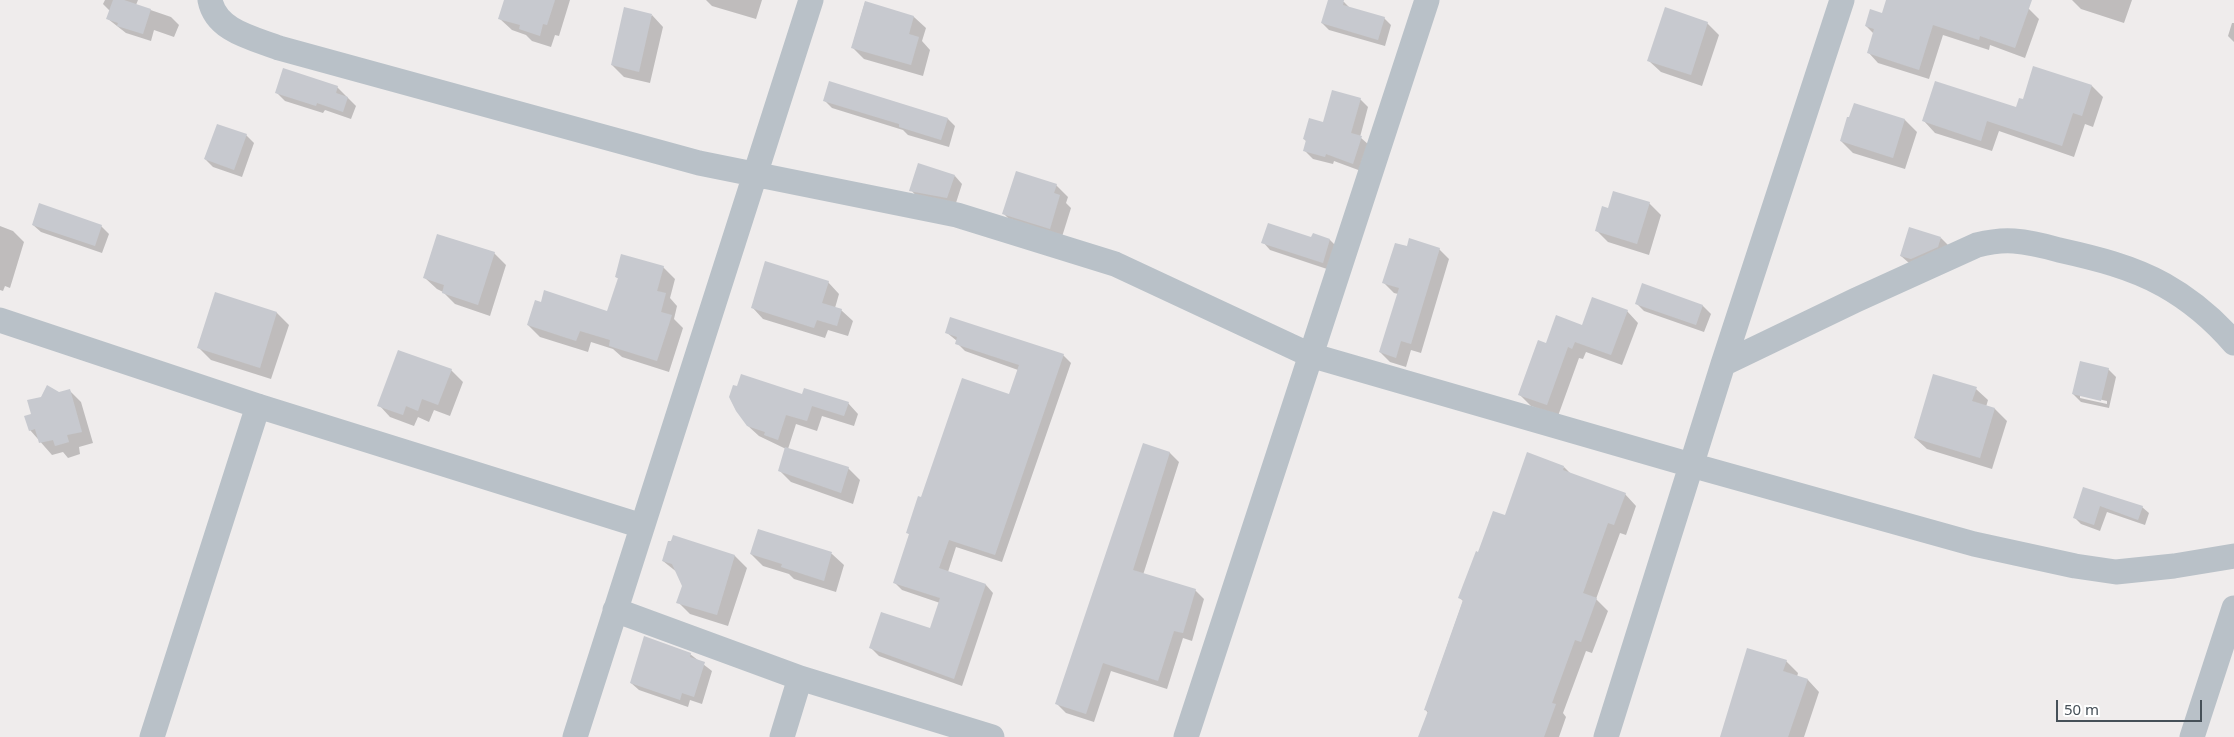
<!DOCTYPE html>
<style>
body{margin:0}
#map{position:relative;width:2234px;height:737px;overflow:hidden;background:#efecec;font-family:"Noto Sans",sans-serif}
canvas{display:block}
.scale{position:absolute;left:2056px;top:700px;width:146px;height:22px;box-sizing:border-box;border:2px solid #465058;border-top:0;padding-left:6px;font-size:15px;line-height:18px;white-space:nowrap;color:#465058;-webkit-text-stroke:4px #fff;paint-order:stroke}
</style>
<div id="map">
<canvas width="2234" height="737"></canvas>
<div class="scale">50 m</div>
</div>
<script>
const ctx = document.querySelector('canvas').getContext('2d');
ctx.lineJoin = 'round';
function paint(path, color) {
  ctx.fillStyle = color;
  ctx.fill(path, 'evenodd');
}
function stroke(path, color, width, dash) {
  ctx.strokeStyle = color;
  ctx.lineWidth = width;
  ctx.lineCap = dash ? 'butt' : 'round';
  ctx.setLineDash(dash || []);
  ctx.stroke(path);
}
paint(new Path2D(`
 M105,0H138L136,5L171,17L179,25L174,37L154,30L151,41L126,33L108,19L110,11L103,4Z
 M506,0H570L559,36L555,35L551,47L532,41L526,35L512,30L500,19Z
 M706,0H762L756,19L712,6Z
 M1329,0L1344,2L1351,9L1384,18L1391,25L1385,46L1329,30L1322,23Z
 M1888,0H2002L2029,9L2039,19L2025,58L1990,45L1989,50L1943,35L1929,79L1878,63L1868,52L1874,34L1866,26L1883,15Z
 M2072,0H2132L2124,23L2081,9Z
 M865,2L914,17L926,28L922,41L930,50L923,76L864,59L852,47Z
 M652,15L663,27L650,83L624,77L612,65Z
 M1707,23L1719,35L1702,86L1661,72L1649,61Z
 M2232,23H2234V42L2228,36Z
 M2092,86L2103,97L2093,127L2085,124L2074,157L1999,131L1992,151L1935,133L1924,121L2017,109L2024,100Z
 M337,87L356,106L351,119L325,110L323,113L285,101L277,93Z
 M1360,99L1368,107L1360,137L1369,145L1361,171L1334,161L1333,164L1313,159L1305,151L1307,142L1304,139Z
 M824,100L948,119L955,126L949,147L908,135L903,130L832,108Z
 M1855,104L1905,120L1917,132L1905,169L1853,153L1841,141Z
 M246,135L254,143L242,177L213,167L205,159Z
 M955,176L962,184L955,206L918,198L911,190Z
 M1056,185L1068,197L1066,203L1071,208L1061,240L1016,226L1004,214Z
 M1649,203L1661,215L1649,255L1608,242L1596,230L1609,210Z
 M33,225L101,226L109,234L102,253L41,232Z
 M0,226L13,231L24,242L10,288L5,286L3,291L0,290Z
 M1313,235L1330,240L1338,248L1330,270L1270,250L1263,242L1312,239Z
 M1941,238L1949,246L1909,263L1901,256Z
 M1407,248L1439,249L1449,259L1421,353L1411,350L1406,367L1390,362L1380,352L1398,294L1394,293L1383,282Z
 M494,253L506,265L490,316L455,304L443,292L437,289L425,278Z
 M663,267L675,279L670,298L677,306L674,319L683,328L669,372L622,357L613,349L591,342L588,352L540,337L528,325L608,312L619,279L616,277Z
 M828,282L839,294L835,308L841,310L853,321L848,336L828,330L825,338L763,319L752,307Z
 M1643,285L1703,306L1711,314L1704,332L1644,311L1636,303Z
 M216,294L277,313L289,325L271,379L211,360L199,348Z
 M1627,311L1638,323L1622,365L1586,352L1583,359L1579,358L1558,416L1531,406L1519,394L1582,326Z
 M946,332L1063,355L1071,363L1002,562L956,547L948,572L986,585L993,593L962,686L879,656L871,648L931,629L940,603L902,590L894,582L910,535L907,532L921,499L1010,396L1018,370L965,351L957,343V341Z
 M2108,369L2116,377L2109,408L2081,402L2073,394ZM2080,395L2107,401V404L2080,398Z
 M451,370L463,382L450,416L434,410L429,422L418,417L414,426L390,417L379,405Z
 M1976,389L1988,400L1986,407L1995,409L2007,421L1992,469L1927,449L1915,438Z
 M69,390L81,402L93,443L79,447L80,454L68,458L63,452L52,455L30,430L33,415Z
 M803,395L848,403L858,414L854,426L822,416L817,431L796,424L788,449L848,468L860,480L853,504L791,482L779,470L786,449L759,436L748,426Z
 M1144,444L1170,453L1179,462L1143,575L1195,590L1204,599L1192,641L1183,638L1167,689L1111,671L1094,722L1066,713L1057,704Z
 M1564,467L1572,475L1625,494L1636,506L1626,535L1620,533L1596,599L1608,611L1592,653L1586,651L1563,713L1566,717L1559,737H1420L1428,713L1425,709L1463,601L1460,598L1479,553L1505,517Z
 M2084,489L2142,507L2149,513L2145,525L2107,512L2100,531L2081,524L2074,517Z
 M759,531L832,554L844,565L836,592L794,579L789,574L763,566L751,554Z
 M673,537L735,556L747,568L728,626L690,614L678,602L683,586L678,573L663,561Z
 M690,654L712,671L702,704L690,700L688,707L639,690L631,683Z
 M1786,661L1798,673L1797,677L1808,680L1819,692L1804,737H1724Z`), '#0003');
paint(new Path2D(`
 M113,0H124L151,9L143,34L117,26L118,23L106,19Z
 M504,0H555L547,25L543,24L540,36L519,29L520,25L498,19Z
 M1328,0H1344L1343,5L1385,17L1378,40L1321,23Z
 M1886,0H2032L2015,48L1980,36L1979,40L1933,25L1919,70L1867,53L1874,29L1865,26L1870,9L1882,13Z
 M865,1L914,16L909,34L919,37L911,65L851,48Z
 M624,7L652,14L639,72L611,65Z
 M1665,7L1708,22L1691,75L1647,61Z
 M2033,66L2092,85L2082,116L2073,113L2062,146L1987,121L1981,141L1922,121L1935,81L2016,107L2019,98L2023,99Z
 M283,68L338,86L336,93L348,97L343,112L317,103L316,106L275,93Z
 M829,81L948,118L941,140L899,127V124L823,101Z
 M1332,90L1361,98L1351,133L1362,136L1353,164L1326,154L1325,157L1303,151L1306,140L1303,139L1309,118L1323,122Z
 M1854,103L1905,119L1893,158L1840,141L1847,117H1849Z
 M217,124L247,134L234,170L204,159Z
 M918,163L955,175L947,198L909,191Z
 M1016,171L1057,184L1054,193L1060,195L1050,229L1002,214Z
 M1613,191L1650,202L1637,244L1595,231L1602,206L1608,208Z
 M39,203L102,225L95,246L32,225Z
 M1268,223L1311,237L1313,233L1330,239L1323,263L1261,243Z
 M1909,227L1941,237L1938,247L1911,259L1900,256Z
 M437,234L495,252L478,305L442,293L444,285L423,278Z
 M1409,238L1440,248L1411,344L1401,341L1396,358L1379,352L1399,288L1382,283L1395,243L1407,246Z
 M621,254L664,266L657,291L666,293L661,312L672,315L657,361L609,346L610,340L580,331L576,341L527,325L535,300L541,302L544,290L607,311L618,278L615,277Z
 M765,261L829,281L822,303L842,309L837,326L817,320L814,328L751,308Z
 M1642,283L1703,305L1696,325L1635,304Z
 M215,292L277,312L260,368L197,348Z
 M1592,297L1628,310L1611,355L1575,342L1572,349L1568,347L1547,405L1518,395L1538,340L1546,343L1556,315L1582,325Z
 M950,317L1064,354L995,555L949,540L939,568L986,584L954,679L869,648L881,612L930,628L940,598L893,583L909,534L906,533L918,496L921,497L962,378L1009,394L1019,365L955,344L957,337L945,333Z
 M398,350L452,369L438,405L422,399L418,411L406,406L403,415L377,406Z
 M2080,361L2109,368L2101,401L2072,394Z
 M741,374L802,394L804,388L849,402L844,416L812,406L807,421L786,415L778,440L764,435L765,432L747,426L736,411L729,397L733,385L737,386Z
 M1933,374L1977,387L1972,401L1995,408L1980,458L1914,438Z
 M47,385L59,392L70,389L82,432L67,435L69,442L55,446L53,440L39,443L35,429L29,431L24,416L31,414L27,400L41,397Z
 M1143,443L1170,452L1133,570L1196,589L1183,633L1174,631L1158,681L1103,663L1086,714L1055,704Z
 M785,447L849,467L841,493L778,471Z
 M1527,452L1564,466L1563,470L1626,493L1614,525L1608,523L1583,593L1597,598L1581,642L1575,640L1552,703L1556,704L1544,737H1418L1428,711L1424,710L1463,600L1458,598L1476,551L1478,552L1493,511L1505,515Z
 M2083,487L2143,506L2138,520L2100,506L2094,525L2073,518Z
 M758,529L832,552L824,581L781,567L782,564L750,554Z
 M673,535L735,555L717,615L676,603L682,586L672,564L662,561L668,541H671Z
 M644,636L691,653L690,657L705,662L694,697L682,693L680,700L630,683Z
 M1747,648L1787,660L1783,671L1808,679L1788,737H1720Z`), '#c7c9cf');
stroke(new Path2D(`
 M210,0C216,31 253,38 279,48L699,163L957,215L1115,264L1310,355L1691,465L1974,544L2075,566L2116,572L2174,566L2234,556
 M0,320L258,406L642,526
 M1723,364L1856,300L1977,245C1989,242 2002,240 2014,241C2030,242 2045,246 2059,250C2095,258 2132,267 2164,285C2189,299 2215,321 2234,343
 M615,610L800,678L992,737
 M152,737L258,406
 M575,737L811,0
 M782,737L800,678
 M1186,737L1427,0
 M1606,737L1723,364L1842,0
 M2192,737L2234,608`), '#b9c1c8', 25);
</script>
